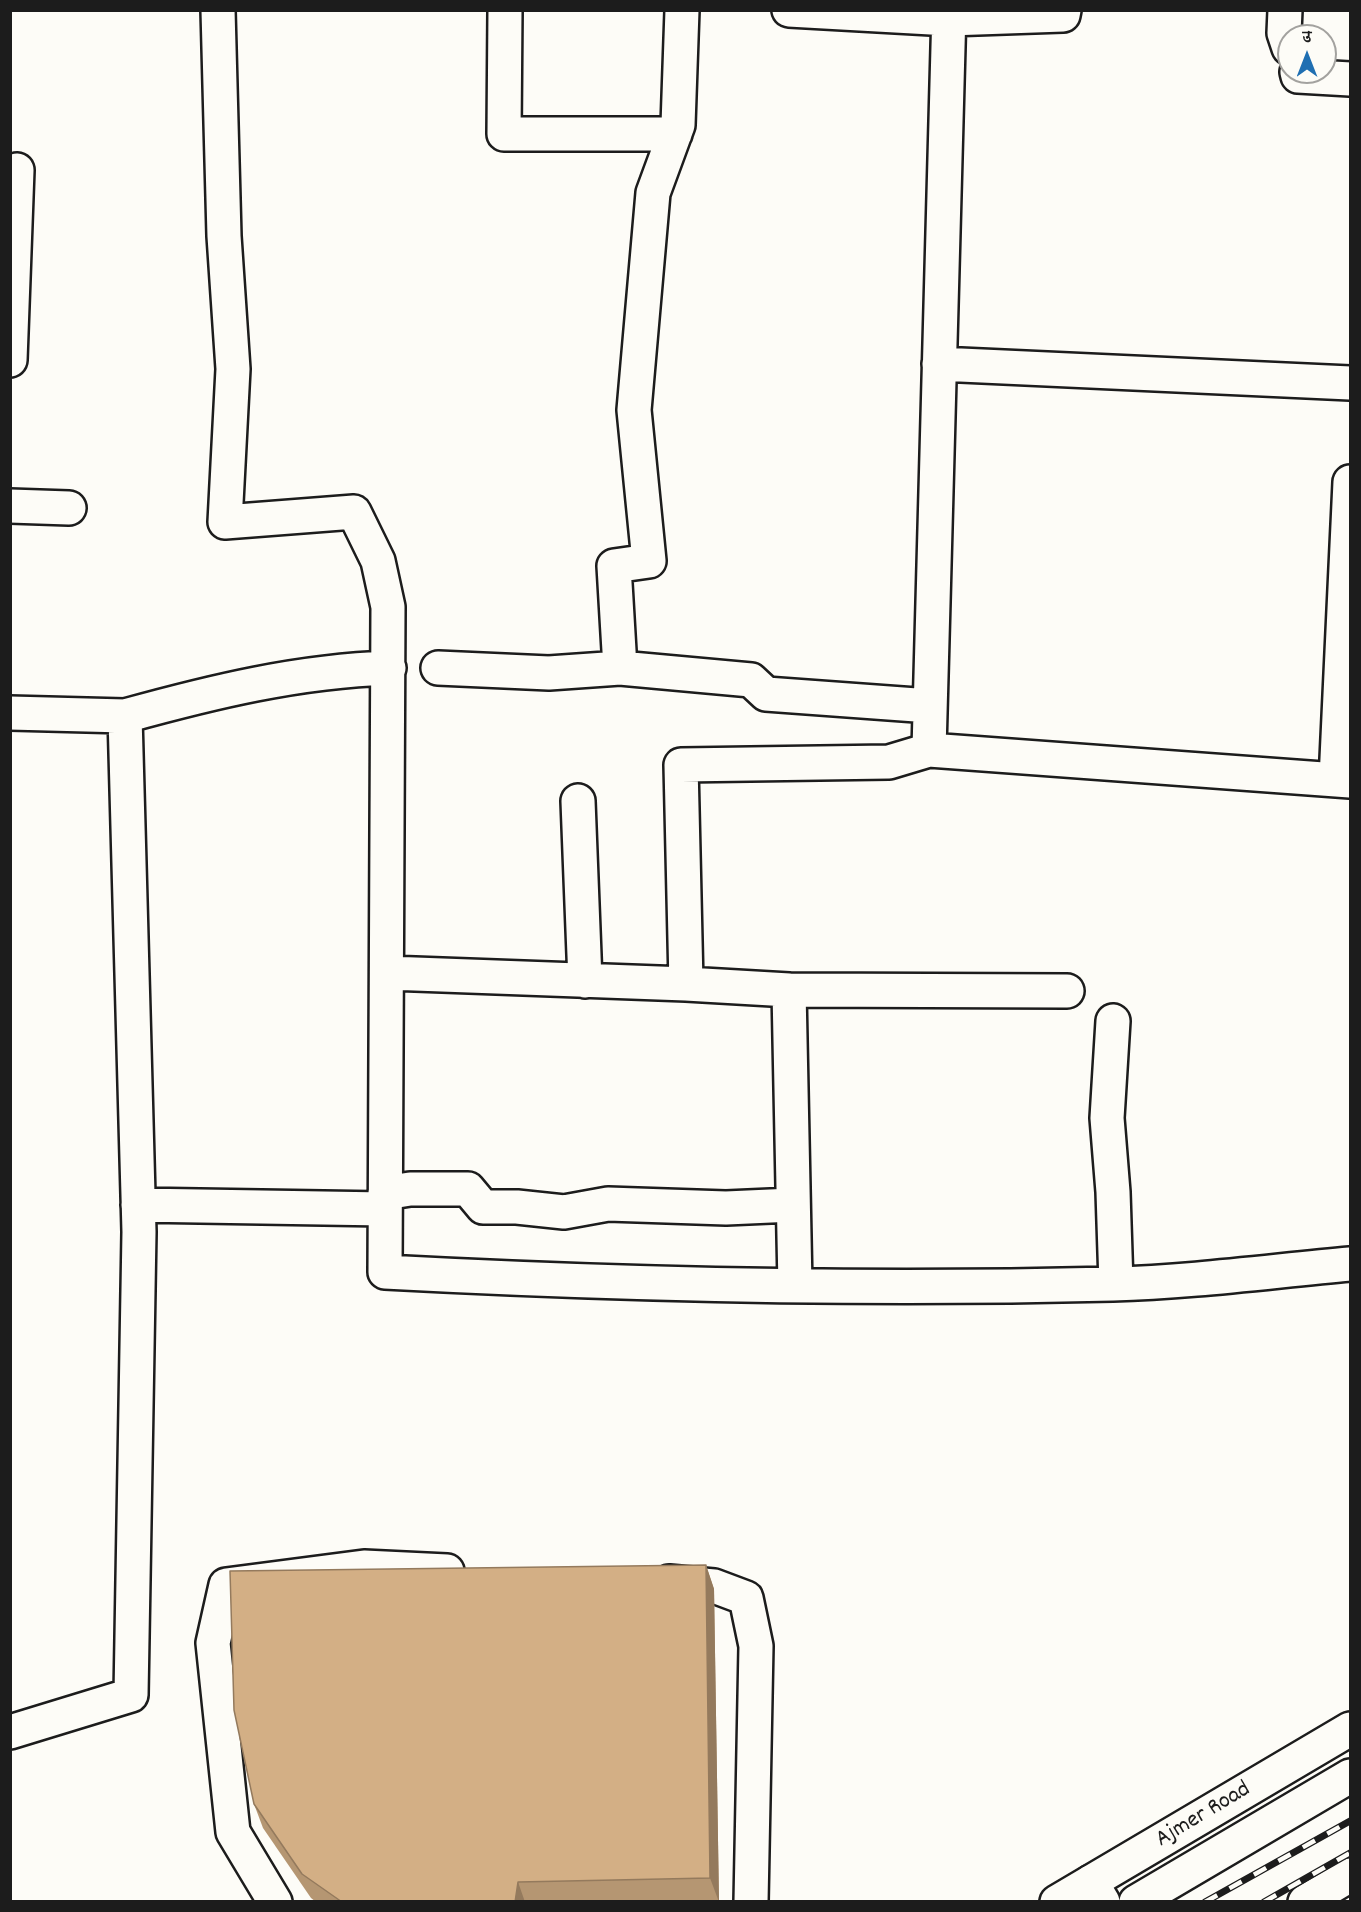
<!DOCTYPE html>
<meta charset="utf-8">
<style>
body{margin:0}
#map{position:relative;width:1361px;height:1912px;overflow:hidden;background:#fdfcf7;font-family:Dekko,"Playpen Sans Deva",sans-serif}
canvas{display:block}
.frame{position:absolute;inset:0;border:12px solid #1c1c1c;pointer-events:none}
.north{position:absolute;left:1277px;top:24px;width:60px;height:60px;box-sizing:border-box;background:#fdfcf7;border:2px solid #a3a29f;border-radius:50%;rotate:0deg;font-size:16px;font-weight:700;line-height:24px;text-align:center;color:#1c1c1c}
.north::after{content:'';display:block;margin:auto;width:21px;height:27px;background:#1f6fb2;clip-path:polygon(50% 0,100% 100%,50% 72%,0 100%)}
</style>
<div id="map">
<canvas width="1361" height="1912"></canvas>
<div class="frame"></div>
<div class="north">उ</div>
</div>
<script>
const ctx = document.querySelector('canvas').getContext('2d');
ctx.lineJoin = 'round';
function stroke(path, color, width, dash) {
  ctx.strokeStyle = color;
  ctx.lineWidth = width;
  ctx.lineCap = dash ? 'butt' : 'round';
  ctx.setLineDash(dash || []);
  ctx.stroke(path);
}
function paint(path, color) {
  ctx.fillStyle = color;
  ctx.fill(path, 'evenodd');
}
function drawText(font, color, halo, rows, align = 'center') {
  ctx.font = font + ' Dekko,sans-serif';
  ctx.lineWidth = 4.5;
  ctx.setLineDash([]);
  ctx.textBaseline = 'middle';
  ctx.strokeStyle = halo;
  ctx.fillStyle = color;
  for (const [text, x, y, turn = 0] of rows) {
    ctx.save();
    ctx.translate(x, y);
    ctx.rotate((+turn || 0) * Math.PI / 180);
    ctx.textAlign = isNaN(turn) ? turn : align;
    if (halo) ctx.strokeText(text, 0, 0);
    ctx.fillText(text, 0, 0);
    ctx.restore();
  }
}
const minor = new Path2D(`
 M218,10L224,236L233,369L225,522L354,512L378,561L388,607L385,1272C627,1285 871,1290 1113,1284C1192,1282 1272,1271 1350,1264
 M505,10L504,134H675
 M682,10L678,125L653,193L634,410L649,561L614,566L620,668L751,680L766,694L930,706
 M789,10L949,19L1063,15L1064,10
 M949,10L929,750L1350,781
 M1285,10L1284,33L1289,48
 M1297,72L1298,76L1350,79
 M10,360L17,170
 M939,364L1350,383
 M10,506L69,508
 M438,668L549,673L620,668
 M10,713L125,716L139,1232L131,1695L10,1732
 M125,716C212,692 298,671 389,668
 M1336,780L1350,482
 M578,801L585,981
 M388,973L686,984
 M789,990L1067,991
 M1113,1021L1107,1118L1113,1192L1116,1284
 M385,1193L410,1189H468L483,1207H517L564,1212L608,1204L726,1208L793,1205
 M138,1205L385,1209
 M795,1286L789,990L686,984L681,765L889,762L929,750
 M669,1582L714,1586L746,1598L756,1646L751,1902
 M1091,1882L1103,1902
 M275,1902L233,1832L213,1643L226,1585L364,1567L447,1571`);
const highway = new Path2D(`
 M1057,1902L1350,1729
 M1136,1902L1350,1776
 M1305,1902L1350,1875`);
stroke(minor, '#1c1c1c', 38);
stroke(highway, '#1c1c1c', 38);
stroke(minor, '#fdfcf7', 33);
stroke(highway, '#fdfcf7', 33);
const rail = new Path2D(`
 M1205,1902L1350,1821
 M1264,1902L1350,1853`);
stroke(rail, '#1c1c1c', 7);
stroke(rail, '#fdfcf7', 4.5, [14]);
paint(new Path2D(`
 M706,1565L714,1589L719,1902H316L311,1898L263,1828L254,1804Z`), '#b59672');
paint(new Path2D(`
 M706,1565L714,1589L719,1902L710,1878Z
 M518,1882L525,1902H515Z`), '#947a5d');
const building = new Path2D(`
 M706,1565L710,1878L518,1882L515,1902H342L302,1874L254,1804L234,1710L230,1571Z`);
paint(building, '#d3af85');
stroke(building, '#947a5d', 1.5);
drawText('24px', '#1c1c1c', '#fdfcf7', [
 ["Ajmer Road",1204,1816,-31]
]);
</script>
